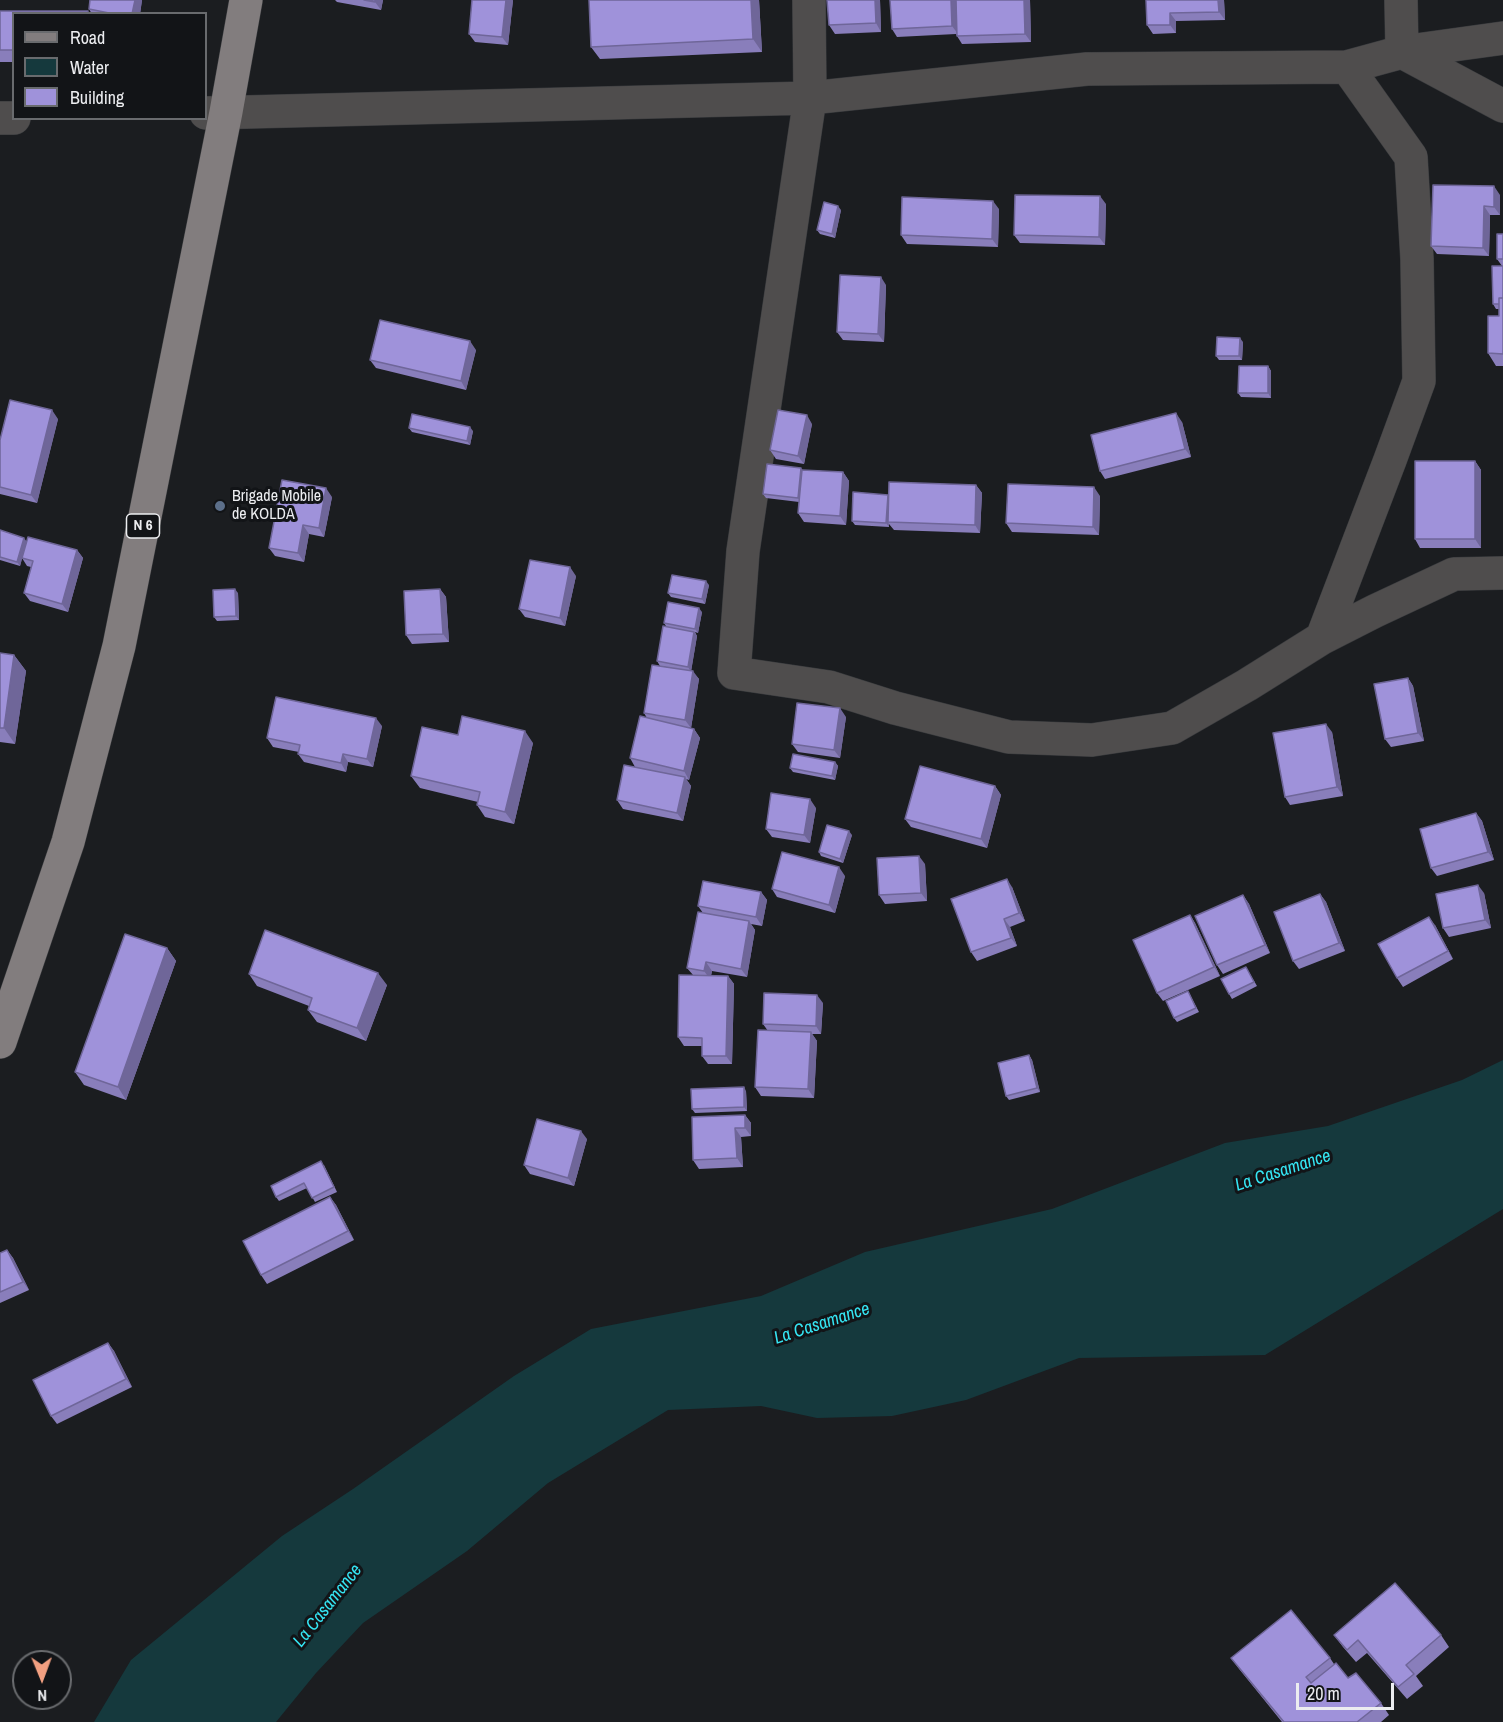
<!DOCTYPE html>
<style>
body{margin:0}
#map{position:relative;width:1503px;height:1722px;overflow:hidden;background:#1b1d20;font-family:"Archivo Narrow",sans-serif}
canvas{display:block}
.legend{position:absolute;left:12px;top:12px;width:195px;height:108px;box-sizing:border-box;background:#121417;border:2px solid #696b6e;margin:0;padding:8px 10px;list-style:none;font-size:18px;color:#ecedf0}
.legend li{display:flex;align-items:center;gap:12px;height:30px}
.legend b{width:30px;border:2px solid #696b6e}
.north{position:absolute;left:12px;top:1650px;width:60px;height:60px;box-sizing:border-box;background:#121417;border:2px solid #696b6e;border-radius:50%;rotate:179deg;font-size:16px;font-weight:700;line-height:24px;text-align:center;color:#ecedf0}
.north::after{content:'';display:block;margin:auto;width:21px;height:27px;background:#f2a081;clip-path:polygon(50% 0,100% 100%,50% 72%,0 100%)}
.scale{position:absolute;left:1296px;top:1683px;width:98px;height:27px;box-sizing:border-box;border:3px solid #ecedf0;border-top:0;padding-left:8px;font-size:18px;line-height:21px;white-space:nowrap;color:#ecedf0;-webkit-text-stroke:4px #121417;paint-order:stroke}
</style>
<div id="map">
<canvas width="1503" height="1722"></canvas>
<ul class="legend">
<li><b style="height:8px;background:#827d7e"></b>Road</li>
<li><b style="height:16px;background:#15393d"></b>Water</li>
<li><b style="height:16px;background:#9f92da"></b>Building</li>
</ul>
<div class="north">N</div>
<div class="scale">20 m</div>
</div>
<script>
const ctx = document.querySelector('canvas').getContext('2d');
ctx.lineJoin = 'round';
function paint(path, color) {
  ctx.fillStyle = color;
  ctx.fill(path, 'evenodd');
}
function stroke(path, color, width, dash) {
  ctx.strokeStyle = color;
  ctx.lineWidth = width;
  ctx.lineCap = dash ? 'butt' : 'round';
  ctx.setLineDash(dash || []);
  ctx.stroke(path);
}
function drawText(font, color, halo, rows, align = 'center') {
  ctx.font = font + ' "Archivo Narrow",sans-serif';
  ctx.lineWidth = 6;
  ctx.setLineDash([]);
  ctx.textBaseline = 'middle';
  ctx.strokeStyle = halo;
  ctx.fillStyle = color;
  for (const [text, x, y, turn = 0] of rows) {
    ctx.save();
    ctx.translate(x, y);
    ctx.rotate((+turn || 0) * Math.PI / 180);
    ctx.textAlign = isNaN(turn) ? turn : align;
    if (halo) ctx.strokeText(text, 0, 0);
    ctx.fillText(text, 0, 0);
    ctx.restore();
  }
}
paint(new Path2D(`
 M1503,1060V1209L1265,1355L1079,1358L966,1400L892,1416L817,1418L761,1406L668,1410L548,1483L467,1551L363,1623L316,1673L276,1722H94L131,1660L282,1536L353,1489L514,1376L591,1329L761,1296L865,1252L1052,1209L1225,1143L1328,1126L1462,1080Z`), '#15393d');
const minor = new Path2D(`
 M809,0L810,98L743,551L734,673L829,687L895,708L1009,737L1092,740L1172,728L1247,685L1322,638L1390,460L1419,381L1417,259L1411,157L1347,67
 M1402,52L1503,106
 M1402,52L1503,38
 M206,113L810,98L1087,69L1347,67L1402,52L1401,0
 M0,118H14
 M1322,638L1375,611L1454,574L1503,573`);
const major = new Path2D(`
 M0,1042L68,842L119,646L226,112L246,0`);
stroke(minor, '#383a3d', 34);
stroke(major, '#383a3d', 34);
stroke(minor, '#4f4d4d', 33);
stroke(major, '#827d7e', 33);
paint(new Path2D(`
 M90,0H142L140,14H92L89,9Z
 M335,0H383L381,10L337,2Z
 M513,0L508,45L475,42L469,34Z
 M589,0H759L762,52L600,59L591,47Z
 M880,0L881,32L835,34L829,25Z
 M1030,0L1031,42L962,44L957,36L956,34L897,37L892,29Z
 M1146,0H1224L1225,20L1176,21V33L1153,34L1147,25Z
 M0,11L14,14V62H0Z
 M1500,195V215H1490L1489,256L1437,254L1431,246Z
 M1106,204L1105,245L1020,243L1014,235Z
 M999,209L998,247L907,244L901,235Z
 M841,210L835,238L820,234L817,230Z
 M1503,234V366H1496L1488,353L1499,316V309H1496L1493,304L1502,266L1497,259Z
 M886,285L884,342L843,340L837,332Z
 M1243,342L1242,360H1219L1216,356Z
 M476,350L466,390L376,368L370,360Z
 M1268,366L1271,371V398L1241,397L1238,393Z
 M58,419L37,503L0,494V440Z
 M1182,422L1191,457L1105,479L1100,471Z
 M812,424L804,464L776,459L770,450Z
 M409,428L473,431L470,445L412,432Z
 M1475,461L1481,470V548H1420L1415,539Z
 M802,470L843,472L849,481L846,525L804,522L798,513L799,502L766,498L763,494Z
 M976,485L982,493L980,533L894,530L889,524V527L855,525L852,521L889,496Z
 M1100,496L1099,535L1012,532L1006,523Z
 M332,497L324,537L309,534L304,562L275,556L269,548Z
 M0,530L26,541L77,550L83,558L68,612L30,601L24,593L31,567L27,566L22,558L20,566L0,560Z
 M576,576L565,626L525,617L519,609Z
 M709,585L705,604L671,597L668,593Z
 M440,589L446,597L449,642L412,644L406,635Z
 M238,593L239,620L217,621L214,617Z
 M702,612L698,633L695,632L697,636L691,671L699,679L691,728L685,727L694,729L700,738L689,780L686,779L691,786L683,821L623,809L617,800L635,767L630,758L647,718L644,713L672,668L660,666L657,661L666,626L664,623Z
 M0,653L14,655L26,671L15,744L0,742Z
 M1408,678L1413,686L1424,741L1391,747L1385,739Z
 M846,717L840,758L798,752L792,744Z
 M382,726L373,767L348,762L346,772L304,762L298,754L299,752L273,747L267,738Z
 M1332,732L1343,796L1290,805L1285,797Z
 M458,735L533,743L514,824L485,817L477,805L478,802L420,788L411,776Z
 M835,762L838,766L835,780L793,772L790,768Z
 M995,786L1001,795L987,848L911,827L905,819Z
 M816,808L810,843L772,837L766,829Z
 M1476,813L1482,821L1494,860L1437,876L1431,868Z
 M852,835L843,863L821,856L819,852Z
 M925,864L927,901L885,904L879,895Z
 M845,876L835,913L777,897L772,889Z
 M1012,887L1025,921L1010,927L1017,946L977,961L971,952Z
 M761,892L767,900L762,926L751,924L755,930L747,977L712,971L711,976H728L734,984L732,1064H708L702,1056V1046H684L678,1037L693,975L687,968L703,913L698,906Z
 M1484,893L1491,928L1449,937L1443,928Z
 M1320,894L1326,902L1345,951L1299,969L1293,961Z
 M1243,895L1249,904L1270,953L1223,974L1217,965Z
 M1190,915L1195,923L1220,976L1163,1001L1157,993Z
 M1435,925L1453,959L1403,987L1397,978Z
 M167,948L176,961L126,1100L84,1085L75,1072Z
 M1246,967L1257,986L1232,999L1229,994Z
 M249,974L387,985L366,1041L317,1022L308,1010L309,1006L257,986Z
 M1188,991L1199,1012L1177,1022L1174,1018Z
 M823,1003L821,1034H812L817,1041L814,1098L761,1096L755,1087L768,1031L763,1024Z
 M1029,1055L1032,1060L1040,1092L1009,1100L1006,1096Z
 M746,1091L747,1111L695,1113L692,1109Z
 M745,1115L751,1123V1136L741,1137L743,1167L699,1169L693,1160Z
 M587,1139L574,1186L530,1174L524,1165Z
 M324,1165L337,1192L315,1202L307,1188L279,1201L276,1197Z
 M330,1197L336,1205L354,1240L267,1284L261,1275Z
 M7,1250L13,1258L29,1290L0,1303V1253Z
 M108,1343L114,1351L132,1387L57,1424L51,1416Z
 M1334,1635H1441L1449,1647L1416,1676L1423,1686L1407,1699L1367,1653L1356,1662L1343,1647Z
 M1231,1658H1330L1334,1664L1348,1678L1381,1703L1389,1715L1381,1722H1282L1240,1670Z`), '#897ebb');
paint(new Path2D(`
 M135,0H142L140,14H132Z
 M375,0H383L381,10L375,2Z
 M506,0H513L508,45L502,37Z
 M751,0H759L762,52L753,39Z
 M875,0H880L881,32L876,23Z
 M951,0H956L958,34L952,26Z
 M1024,0H1030L1031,42L1025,34Z
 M1218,0H1224L1225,20L1219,12Z
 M1170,13L1176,21V33L1170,25Z
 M1494,186L1500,195V215L1494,207Z
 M1100,196L1106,204L1105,245L1099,237Z
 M993,201L999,209L998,247L992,239Z
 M838,206L841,210L835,238L832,234Z
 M1484,206L1490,215L1489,256L1483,248Z
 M881,277L886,285L884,342L878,334Z
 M1240,338L1243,342L1242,360L1239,356Z
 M470,341L476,350L466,390L461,381Z
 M1268,366L1271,371V398L1268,393Z
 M52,410L58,419L37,503L31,495Z
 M1176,413L1182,422L1191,457L1185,449Z
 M807,415L812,424L804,464L798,456Z
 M470,427L473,431L470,445L467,441Z
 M1475,461L1481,470V548L1475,539Z
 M801,468L804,472L801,502L798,498Z
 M843,472L849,481L846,525L840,516Z
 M976,485L982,493L980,533L975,525Z
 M1094,487L1100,496L1099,535L1093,527Z
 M326,488L332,497L324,537L319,528Z
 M888,495L891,499L888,522L889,524V527L886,523Z
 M303,525L309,534L304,562L298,553Z
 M24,538L27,542L20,566L17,562Z
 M77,550L83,558L68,612L62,604Z
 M570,567L576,576L565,626L560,618Z
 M706,581L709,585L705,604L702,599Z
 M235,589L238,593L239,620L236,616Z
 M440,589L446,597L449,642L443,634Z
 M699,608L702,612L698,633L695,629Z
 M694,632L697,636L691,672L688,667Z
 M14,655L26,671L15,744L4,728Z
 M693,671L699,679L691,728L685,720Z
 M1408,678L1413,686L1424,741L1418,733Z
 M840,708L846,717L840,758L834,750Z
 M376,718L382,726L373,767L367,759Z
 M1326,724L1332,732L1343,796L1337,787Z
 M694,729L700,738L689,780L684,771Z
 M525,731L533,743L514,824L505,812Z
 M343,754L348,762L346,772L341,763Z
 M835,762L838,766L835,780L832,776Z
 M685,777L691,786L683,821L677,813Z
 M995,786L1001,795L987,848L981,839Z
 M810,799L816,808L810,843L804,835Z
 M1476,813L1482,821L1494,860L1488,852Z
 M849,831L852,835L843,863L840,859Z
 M919,856L925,864L927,901L921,893Z
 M839,867L845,876L835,913L829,905Z
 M1007,879L1012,887L1025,921L1019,913Z
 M1478,885L1484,893L1491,928L1485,920Z
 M761,892L767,900L762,926L756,917Z
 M1320,894L1326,902L1345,951L1339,943Z
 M1243,895L1249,904L1270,953L1265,945Z
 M1190,915L1195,923L1220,976L1214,967Z
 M1429,917L1435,925L1453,959L1448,951Z
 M1004,919L1010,927L1017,946L1011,938Z
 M749,921L755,930L747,977L741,969Z
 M167,948L176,961L126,1100L118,1087Z
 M706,962L712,971L710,979L704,971Z
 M378,973L387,985L366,1041L357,1028Z
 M728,976L734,984L732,1064L726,1056Z
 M817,995L823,1003L821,1034L816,1026Z
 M811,1032L817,1041L814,1098L808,1089Z
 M1029,1055L1032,1060L1040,1092L1037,1088Z
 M744,1087L746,1091L747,1111L744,1107Z
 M745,1115L751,1123V1136L745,1128Z
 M735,1128L741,1137L743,1167L737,1158Z
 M581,1131L587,1139L574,1186L568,1178Z
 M330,1197L336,1205L354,1240L348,1231Z
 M7,1250L13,1258L29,1290L23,1282Z
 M108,1343L114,1351L132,1387L126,1379Z`), '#6f6699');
const building = new Path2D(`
 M90,0H135L132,14H114L89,9Z
 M364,0H375V2Z
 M472,0H506L502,37L469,34Z
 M589,0H751L753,39L591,47Z
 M827,0H875L876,23L829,25Z
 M890,0H951L952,26L892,29Z
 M956,0H1024L1025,34L957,36Z
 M1146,0H1218L1219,12L1170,13V25H1147Z
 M0,11H88V14H14V50H0Z
 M1433,185L1494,186V207L1484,206L1483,248L1431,246Z
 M1015,195L1100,196L1099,237L1014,235Z
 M902,197L993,201L992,239L901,235Z
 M824,202L838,206L832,234L817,230Z
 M1497,234H1503V259H1497Z
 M1492,266H1503V298H1499V304H1493Z
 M840,275L881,277L878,334L837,332Z
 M1499,298H1503V354L1488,353V316H1499Z
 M380,320L470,341L461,381L370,360Z
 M1217,337L1240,338L1239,356H1216Z
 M1239,366H1268V393H1238Z
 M10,400L52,410L31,495L0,487V440Z
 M778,410L807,415L798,456L770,450Z
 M1176,413L1185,449L1100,471L1091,435Z
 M412,414L470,427L467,441L409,428Z
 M1415,461H1475V539H1415Z
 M767,464L801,468L798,498L763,494Z
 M802,470L843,472L840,516L798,513Z
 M282,480L326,488L319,528L303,525L298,553L269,548Z
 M889,482L976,485L975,525L888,522Z
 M1008,484L1094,487L1093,527L1006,523Z
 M853,492L888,495L886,523L852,521Z
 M0,530L24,538L17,562L0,557Z
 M28,537L77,550L62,604L24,593L33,561L22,558Z
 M530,560L570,567L560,618L519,609Z
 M672,575L706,581L702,599L668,593Z
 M235,589L236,616L214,617L213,590Z
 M440,589L443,634L406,635L404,591Z
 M668,602L699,608L695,629L664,623Z
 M663,626L694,632L688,667L657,661Z
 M0,653L14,655L4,728H0Z
 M652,665L693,671L685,720L644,713Z
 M1408,678L1418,733L1385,739L1374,684Z
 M276,697L376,718L367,759L343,754L341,763L298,754L300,745L267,738Z
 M797,703L840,708L834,750L792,744Z
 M462,716L525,731L505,812L477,805L480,792L411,776L422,727L458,735Z
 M640,716L694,729L684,771L630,758Z
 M1326,724L1337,787L1285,797L1273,733Z
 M793,754L835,762L832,776L790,768Z
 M624,765L685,777L677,813L617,800Z
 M920,766L995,786L981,839L905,819Z
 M771,793L810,799L804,835L766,829Z
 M1476,813L1488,852L1431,868L1420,829Z
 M827,825L849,831L840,859L819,852Z
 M782,852L839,867L829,905L772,889Z
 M919,856L921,893L879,895L877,858Z
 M1007,879L1019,913L1004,919L1011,938L971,952L951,899Z
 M703,881L761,892L756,917L698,906Z
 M1478,885L1485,920L1443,928L1436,894Z
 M1320,894L1339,943L1293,961L1274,912Z
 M1243,895L1265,945L1217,965L1195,916Z
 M698,912L749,921L741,969L706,962L704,971L687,968Z
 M1190,915L1214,967L1157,993L1133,940Z
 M1429,917L1448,951L1397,978L1378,944Z
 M265,930L378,973L357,1028L308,1010L312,998L249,974Z
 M125,934L167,948L118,1087L75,1072Z
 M1246,967L1254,982L1229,994L1221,979Z
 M679,975L728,976L726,1056H702V1038L678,1037Z
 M1188,991L1196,1008L1174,1018L1166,1001Z
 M764,993L817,995L816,1026L763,1024Z
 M758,1030L811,1032L808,1089L755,1087Z
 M1029,1055L1037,1088L1006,1096L998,1063Z
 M744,1087V1107L692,1109L691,1089Z
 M745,1115V1128H735L737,1158L693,1160L692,1117Z
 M537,1119L581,1131L568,1178L524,1165Z
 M321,1161L334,1187L312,1198L304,1183L276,1197L271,1186Z
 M330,1197L348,1231L261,1275L243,1241Z
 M7,1250L23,1282L0,1292V1253Z
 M108,1343L126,1379L51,1416L33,1380Z
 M1395,1583L1441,1635L1406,1665L1414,1674L1398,1687L1358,1640L1347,1650L1334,1635Z
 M1291,1610L1330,1658L1306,1677L1311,1683L1336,1663L1348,1678L1356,1673L1381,1703L1357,1722H1284L1231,1658Z`);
paint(building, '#9f92da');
stroke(building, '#6f6699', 1.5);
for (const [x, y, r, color] of [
 [220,506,6,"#5c6f8a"]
]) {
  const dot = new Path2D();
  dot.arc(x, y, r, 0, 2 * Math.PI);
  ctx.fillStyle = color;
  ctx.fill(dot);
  stroke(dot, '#121417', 2);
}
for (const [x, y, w] of [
 [143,526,33]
]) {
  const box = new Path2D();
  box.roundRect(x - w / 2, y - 12, w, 24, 4.5);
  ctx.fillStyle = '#121417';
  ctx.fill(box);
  stroke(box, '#ecedf0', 1.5);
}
drawText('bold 15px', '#ecedf0', null, [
 ["N 6",143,526]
]);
drawText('16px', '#ecedf0', '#121417', [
 ["Brigade Mobile",232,497],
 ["de KOLDA",232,515]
], 'left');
drawText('italic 18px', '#35e5f3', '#121417', [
 ["La Casamance",1283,1171,-18],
 ["La Casamance",822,1324,-18],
 ["La Casamance",328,1606,-52]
]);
</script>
